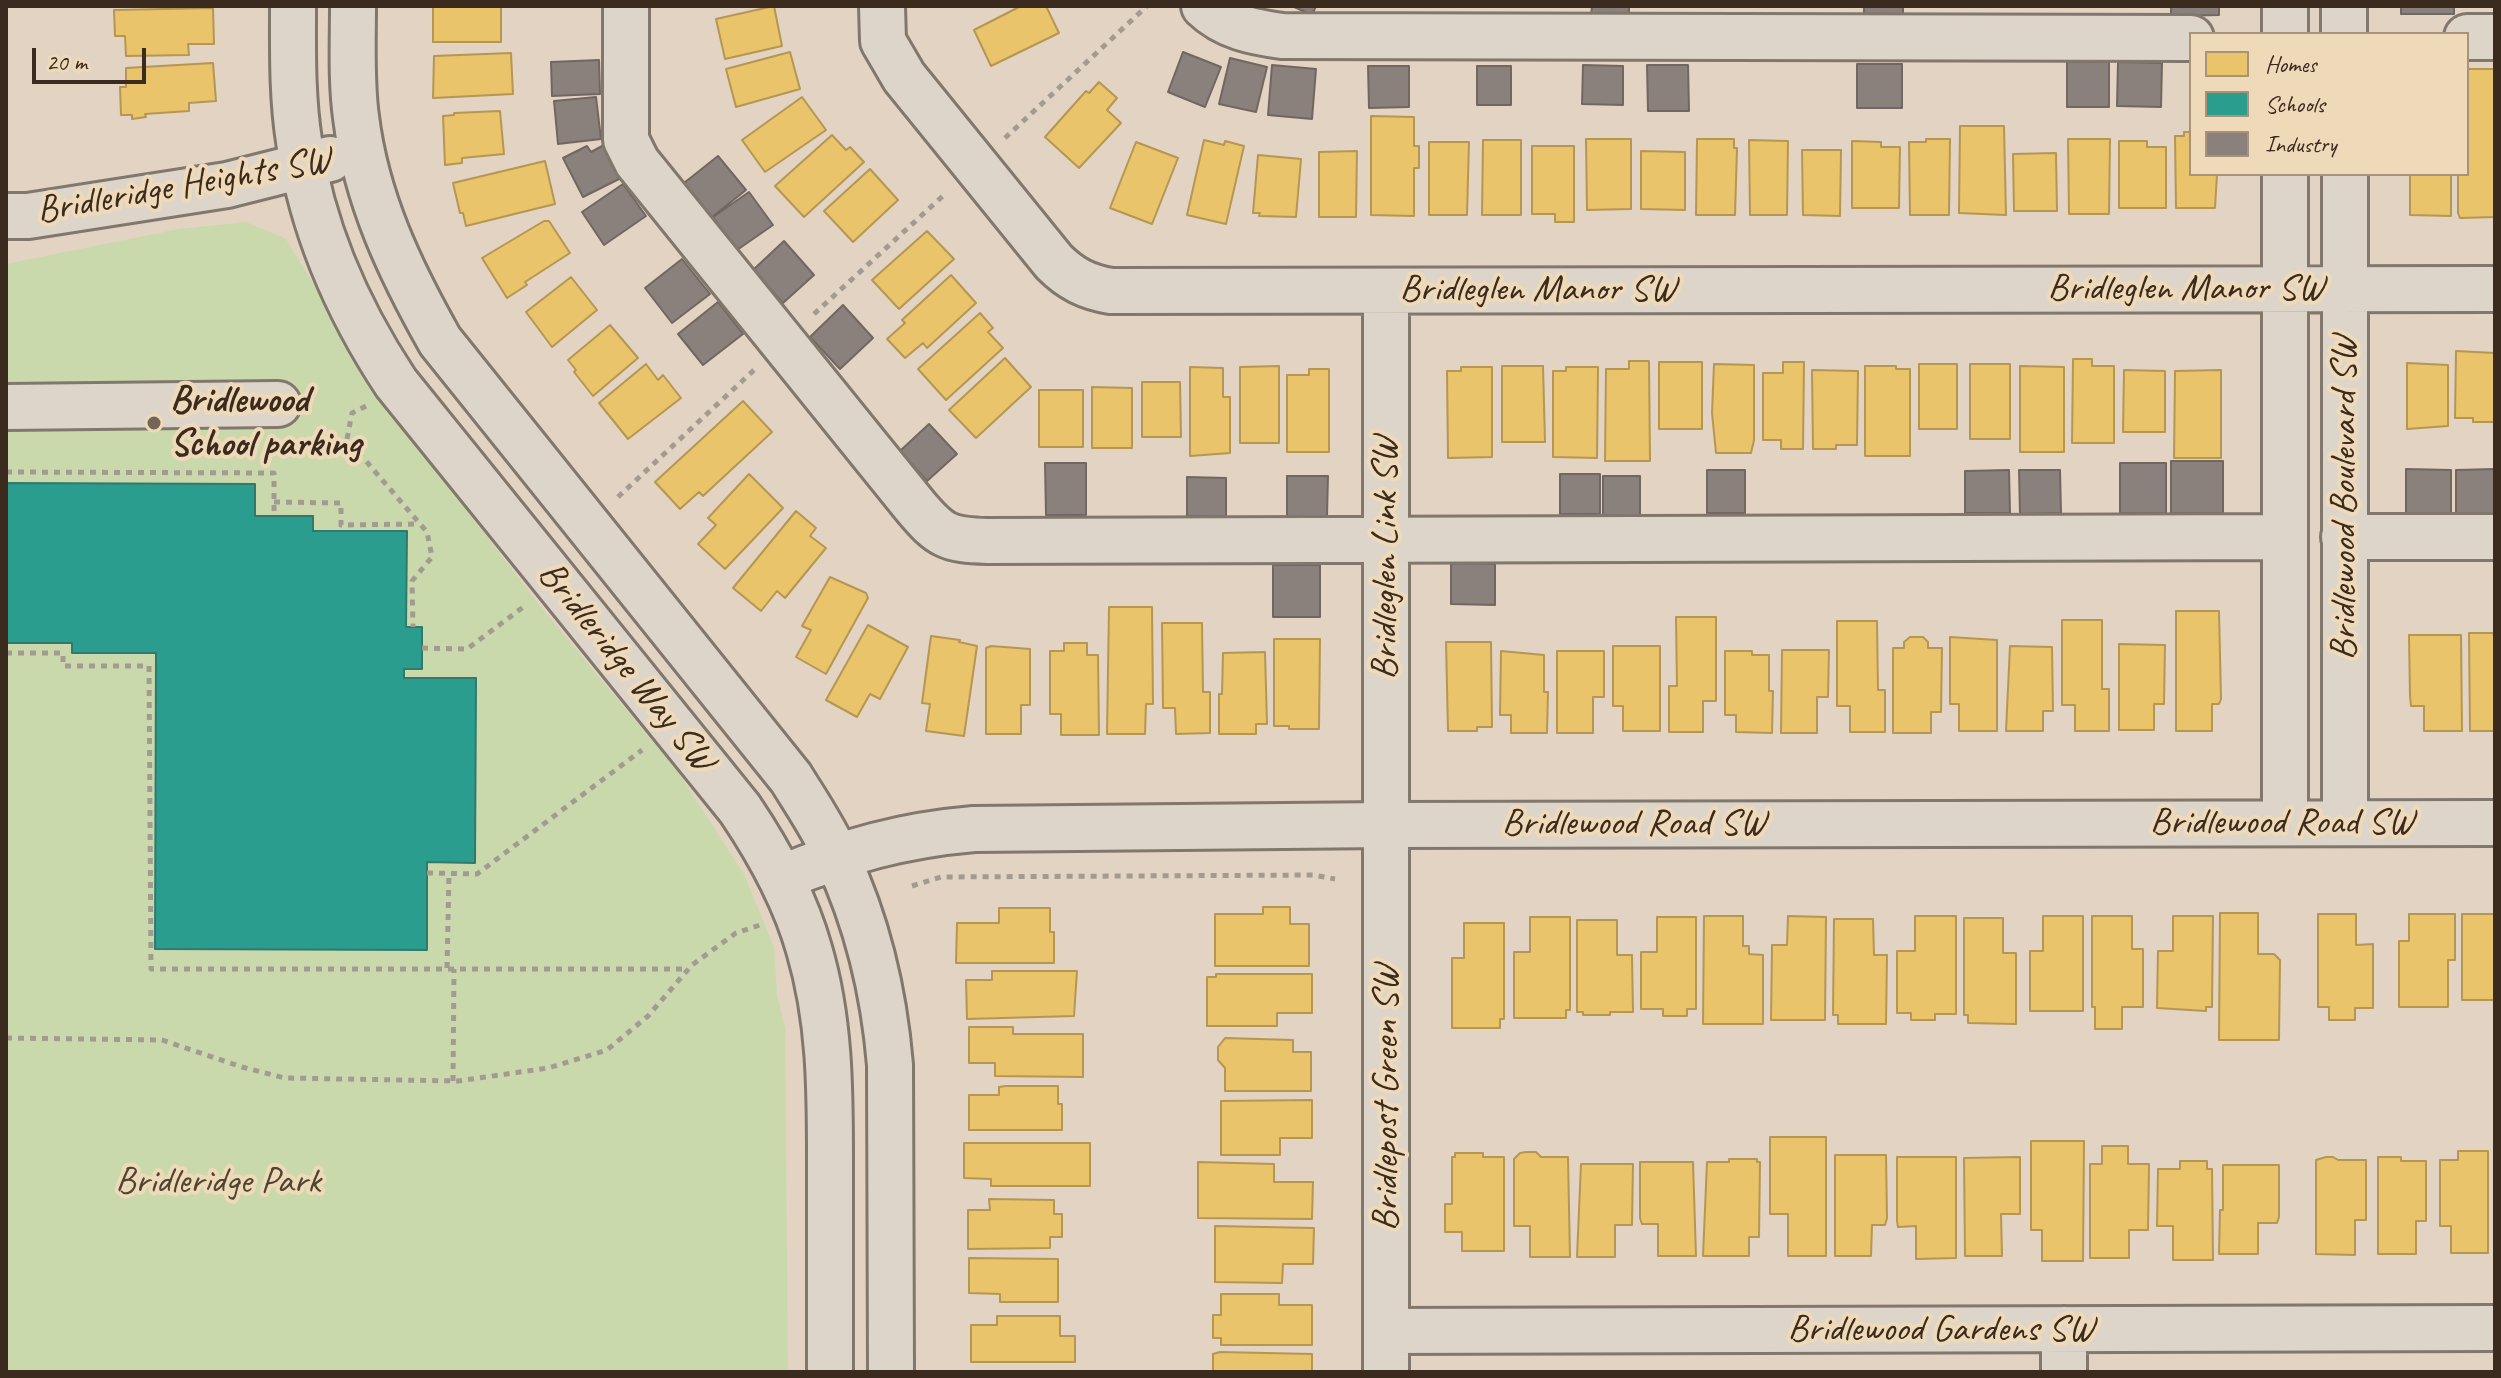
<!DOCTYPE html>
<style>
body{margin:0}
#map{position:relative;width:2501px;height:1378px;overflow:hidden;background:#e2d3c2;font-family:Caveat,sans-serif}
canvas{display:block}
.frame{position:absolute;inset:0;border:8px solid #3b2a1e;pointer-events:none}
.legend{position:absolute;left:2189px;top:32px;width:280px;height:144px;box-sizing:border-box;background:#eed9b8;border:2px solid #a6937a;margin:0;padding:10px 14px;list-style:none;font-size:24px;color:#3b2a1e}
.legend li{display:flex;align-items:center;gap:16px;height:40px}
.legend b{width:40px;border:2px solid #a6937a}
.scale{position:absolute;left:32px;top:48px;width:114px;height:36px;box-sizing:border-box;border:4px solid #3b2a1e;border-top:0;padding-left:10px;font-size:24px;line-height:28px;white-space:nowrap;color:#3b2a1e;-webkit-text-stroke:6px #eed9b8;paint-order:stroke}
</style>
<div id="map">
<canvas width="2501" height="1378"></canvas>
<div class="frame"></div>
<ul class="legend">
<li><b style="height:22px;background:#e9c46a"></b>Homes</li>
<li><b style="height:22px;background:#2a9d8f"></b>Schools</li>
<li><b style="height:22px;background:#8a817c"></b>Industry</li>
</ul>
<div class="scale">20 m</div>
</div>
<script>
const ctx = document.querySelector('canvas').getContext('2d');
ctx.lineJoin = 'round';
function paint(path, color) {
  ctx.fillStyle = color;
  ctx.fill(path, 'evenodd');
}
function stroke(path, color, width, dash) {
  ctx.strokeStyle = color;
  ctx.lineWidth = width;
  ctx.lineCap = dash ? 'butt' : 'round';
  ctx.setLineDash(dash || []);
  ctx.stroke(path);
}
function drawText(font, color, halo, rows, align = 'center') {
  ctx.font = font + ' Caveat,sans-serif';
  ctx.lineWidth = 8;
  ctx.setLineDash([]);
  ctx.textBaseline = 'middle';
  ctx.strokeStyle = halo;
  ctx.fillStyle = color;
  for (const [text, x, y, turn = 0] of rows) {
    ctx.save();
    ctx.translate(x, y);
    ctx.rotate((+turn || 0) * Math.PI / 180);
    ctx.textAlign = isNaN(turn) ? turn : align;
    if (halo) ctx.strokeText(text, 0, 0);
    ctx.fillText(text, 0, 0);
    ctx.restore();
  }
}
paint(new Path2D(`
 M246,222L286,239L322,298L347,346L380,398L541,607L677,771L744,874L774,947L777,996L785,1027L788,1372H6V264L179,229Z`), '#cad9ac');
const homes = new Path2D(`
 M433,6H501V42H433Z
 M774,6L782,46L725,59L716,19Z
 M1021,6H1046L1059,33L991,66L974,30Z
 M213,8L214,44H188L189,55L126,56L125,36H115L114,10Z
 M790,52L800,89L736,107L726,69Z
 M511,53L513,94L433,98L434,56Z
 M213,63L216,101L189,103V111L145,114L146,117L132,119V115H121L120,87H126V68Z
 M2467,69H2495V217L2460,218L2458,213V174H2467Z
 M1099,82L1117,98L1107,110L1121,123L1079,168L1045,137L1086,91L1089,93Z
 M802,97L826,130L765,172L742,140Z
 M500,111L504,154L462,158V163L445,165L443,116L454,115V113Z
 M1371,116L1414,117V146H1419V168H1414V216L1371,215Z
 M1960,126H2004L2006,215L1959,213Z
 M2184,132H2191V174H2217L2215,208H2176L2175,136H2184Z
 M832,135L846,150L850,147L864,162L804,217L775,186Z
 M1586,139H1631V209L1587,210Z
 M1697,139H1734V148H1737L1735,215H1696Z
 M1926,139H1950L1949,215H1910L1909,142H1926Z
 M2068,139H2110L2109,214H2069Z
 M1204,140L1224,145L1225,141L1244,146L1226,224L1187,215Z
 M1483,140H1521V215H1482Z
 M1749,140L1788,141L1787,215H1750Z
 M1852,141L1881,142V147H1900L1899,208H1852Z
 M2119,141H2147V147H2166V208H2119Z
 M1136,142L1178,158L1152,224L1110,208Z
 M1429,142H1469L1467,215H1429Z
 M1532,146H1574V222H1555V214H1532Z
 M1802,150H1841L1840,216L1803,215Z
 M1357,151L1356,217H1319V152Z
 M1641,151L1685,152V210L1641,209Z
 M2056,153L2057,211H2014L2013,154Z
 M1258,155L1301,159L1296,217L1259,216L1260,213H1253Z
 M545,161L555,204L466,226L463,213H460L453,183Z
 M870,169L898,200L853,242L824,211Z
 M2410,174H2451V216L2410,215Z
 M544,221H549L570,253L525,282L527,285L507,298L482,258Z
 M927,231L954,259L899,309L872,280Z
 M951,275L976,303L927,348L923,343L905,358L887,339L905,323L902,320Z
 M571,277L597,310L552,347L526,312Z
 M980,313L993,328L988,332L1003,348L946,400L918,369Z
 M610,325L638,358L593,396L574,372L576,370L568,360Z
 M2456,351L2495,353L2494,422H2473V418H2455Z
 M1005,358L1031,387L976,438L949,410Z
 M2073,359H2092V366H2114V443H2072Z
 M1629,361H1649L1650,461H1605L1606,369H1629Z
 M1659,362H1702V429H1659Z
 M1783,362H1804L1803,449H1781V440H1763V373H1783Z
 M2407,363L2448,365V426L2407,429Z
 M646,364L658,380L663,375L681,398L628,439L599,403Z
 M1714,364L1754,365V440L1751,453H1716L1712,413Z
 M1919,364H1957V429H1919Z
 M1970,364H2010V439H1970Z
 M1279,366V443H1240V367Z
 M1502,366H1543L1545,442H1502Z
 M1865,366H1896V369H1910V456H1865Z
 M2020,366L2064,367V452H2020Z
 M1190,367L1223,368V397H1230V453L1190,456Z
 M1461,367H1492V457L1448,458L1447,371H1461Z
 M1566,367H1598L1597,458L1553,457V371H1566Z
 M1309,369H1329V452H1287V375H1309Z
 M1812,370L1858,371L1857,445H1836V449H1813Z
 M2124,370L2165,371V432H2123Z
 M2221,370V458H2174L2175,371Z
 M1142,382H1180L1181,437H1142Z
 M1092,387L1132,388V448H1092Z
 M1039,390H1083V447H1039Z
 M743,401L772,432L703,496L699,492L680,509L655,482Z
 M749,474L783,508L725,569L698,544L716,525L708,518Z
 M796,511L816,528L810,536L826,548L785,598L777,591L761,611L733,588Z
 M830,577L866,593L868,598L826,674L796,657L811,630L802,626Z
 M1109,607H1152L1153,704H1146L1145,734H1107Z
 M2176,611H2219L2221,699L2219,704H2212V731H2176Z
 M1676,617H1716V701H1703V732H1669V686H1677Z
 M2062,620H2102V689H2109V731H2075V705H2062Z
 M1837,621H1877L1878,690H1885V732H1850V706H1837Z
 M1162,623H1202L1203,692H1210V733L1176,734L1175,708H1163Z
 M868,625L908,647L880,699L870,694L857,717L826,700Z
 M2469,633H2493L2495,638V731H2470Z
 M2409,635H2461L2462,731H2424V706H2411L2410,696Z
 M931,636L960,640L959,642L977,646L964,736L926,731L930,704L922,703Z
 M1910,637H1923L1928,642V648H1942L1941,712H1931V733H1893V648H1904V642Z
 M1950,637L1997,640V731H1959V704H1950Z
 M1274,639H1320L1319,729H1289V726H1274Z
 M1446,642H1491L1492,727H1477V731H1448Z
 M1064,643H1087V655H1098L1099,735H1061V714H1050V651H1064Z
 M2119,644L2165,645L2164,704H2154V730H2119Z
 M991,646L1030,649V705H1021V734H986V648Z
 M1613,646H1660V731H1623V706H1613Z
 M2010,646L2052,647L2053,711H2043V731H2006Z
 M1782,650H1829L1828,697H1817V733H1781Z
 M1501,651L1544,655V692H1548L1547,733H1511V715H1500Z
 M1557,651H1604V697H1593V733H1557Z
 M1725,651H1752V655H1769V691H1773L1772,733L1736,732V715H1725Z
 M1265,652L1267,724H1256V734H1219V694H1222L1223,653Z
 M1263,907H1290V924H1309V966H1215V914H1263Z
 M999,908H1050V932H1054V963H956L957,923H999Z
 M2220,913H2258V954H2274L2280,960L2279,1040H2219Z
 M2318,914H2356V945L2373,944V1008H2355V1020H2329V1007H2318Z
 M2409,914H2455V960H2448V1007H2399V941H2409Z
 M2462,914H2495V1000H2462Z
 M1704,916H1743V946H1749V954L1763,955V1024H1703Z
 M1788,916L1826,917L1825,1020H1771L1772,945H1787Z
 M1915,916H1956V1014H1935V1020H1911V1013H1897V951H1915Z
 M2043,916H2083V1011H2030V951H2043Z
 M2092,916H2132V949H2143V1007H2122V1029H2095V1007H2092Z
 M2173,916H2213L2212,1007H2206V1011L2157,1008L2158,951H2173Z
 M1530,917H1570V1010H1566V1018H1514V952H1530Z
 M1657,917H1696V1009H1687V1016H1663V1009H1641V952H1657Z
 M1964,918H2003V953H2016V1024L1968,1023V1015H1964Z
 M1834,919H1873L1874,955H1887L1886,1024H1838V1015H1833Z
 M1577,920H1617V955H1632L1633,1012H1610V1015H1583V1012H1577Z
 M1464,923H1504V1019H1500V1028H1452V958H1464Z
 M992,971H1077L1074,1016L967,1019L966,980H992Z
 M1216,974H1312V1013H1277V1026H1207V977H1216Z
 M969,1027H1013V1034H1083V1077L995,1076V1063H969Z
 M1225,1038L1293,1040V1052H1311V1091H1225V1068L1218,1060V1047Z
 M1006,1086H1058V1104H1062V1130H969V1095H999V1087Z
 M1312,1100V1138H1280V1155H1221V1101Z
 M1770,1137H1826V1256H1788V1214H1770Z
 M2031,1141H2084L2083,1261H2042V1230H2031Z
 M964,1143H1090V1186H991V1179L964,1178Z
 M2102,1146H2128V1164H2149L2148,1230H2129V1258H2090V1164H2102Z
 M2458,1151H2488V1253H2451V1226H2440V1160H2458Z
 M1526,1152H1536L1541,1157H1568L1570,1257H1530V1226H1514V1159L1520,1153Z
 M1455,1153H1483V1157H1504V1251H1462V1232H1445V1204H1452V1157H1455Z
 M1835,1155H1886L1887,1218L1885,1225H1872L1871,1256H1835Z
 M1897,1157H1956V1258L1916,1259V1226L1898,1227L1897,1221Z
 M2020,1157V1214H2001L2002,1256H1965L1964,1158Z
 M2326,1157H2333L2338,1160H2366V1220H2355V1255L2316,1254V1160Z
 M2378,1157H2401V1161H2426V1221H2416V1254H2378Z
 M1729,1159H1757V1162H1760L1759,1237H1749V1256H1703L1707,1162H1729Z
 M2180,1161H2207V1169H2212L2213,1260H2173V1226H2157L2158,1169H2180Z
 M1198,1162L1274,1164V1182H1313L1312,1219L1198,1218Z
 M1640,1162H1693L1696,1256H1658V1224H1642L1640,1218Z
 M1581,1164H1633L1632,1225H1615V1257H1577Z
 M2223,1165H2279V1217L2277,1223H2258V1254H2219L2220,1210H2223Z
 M989,1199L1054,1200V1214H1062V1237H1050V1248L968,1249V1210H990Z
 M1215,1226L1314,1228L1313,1264H1283L1282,1283L1215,1282Z
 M969,1258L1058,1259V1302H1000V1294L969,1293Z
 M1221,1294H1279V1305H1312V1345H1221V1338H1213V1315H1221Z
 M997,1316H1060V1336H1075V1362H971V1325H997Z
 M1220,1352L1312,1354V1372H1213V1354Z`);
paint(homes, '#e9c46a');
stroke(homes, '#b59653', 2);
const schools = new Path2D(`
 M6,483L255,484V516H313V531H407L406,627H422V669H404V678H476L475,863L427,862V950L155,949L156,653H72V643H6Z`);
paint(schools, '#2a9d8f');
stroke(schools, '#2f7a6d', 2);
const industry = new Path2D(`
 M1292,6H1316L1312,15Z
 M1592,6H1629V16H1591Z
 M1864,6H1903V14H1864Z
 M2171,6H2219V15L2171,16Z
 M2401,6H2454V14H2401Z
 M1183,52L1221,67L1205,107L1168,92Z
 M1230,58L1267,67L1256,112L1219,104Z
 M599,60L600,94L552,96L551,62Z
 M2067,62H2109V107H2067Z
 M2118,62L2162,63L2161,107L2117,106Z
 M1857,64H1902V108H1857Z
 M1272,65L1316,69L1312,119L1268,115Z
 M1583,65L1623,66V105L1582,104Z
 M1647,65H1688L1689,111H1648Z
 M1368,66H1409V107L1369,108Z
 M1477,66H1511V105H1477Z
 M596,97L601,139L558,144L554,101Z
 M604,145L621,178L583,197L563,158L587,146L591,152Z
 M718,156L746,190L712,217L684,183Z
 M623,184L646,216L604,245L582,212Z
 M749,192L773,225L737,250L713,217Z
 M784,241L814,275L783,303L753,270Z
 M682,259L710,294L672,323L645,288Z
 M718,302L743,334L703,365L678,334Z
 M843,305L873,338L840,369L810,337Z
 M929,424L957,454L927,481L900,451Z
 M2171,461H2223V513H2171Z
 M1045,463H1086V515H1046Z
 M2120,463H2166V513H2120Z
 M2406,469L2451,470V513H2406Z
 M2495,469V513H2456V470Z
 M1707,470H1745V513H1707Z
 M2009,470L2010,513H1965V471Z
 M2019,470H2060L2061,513L2020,514Z
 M1560,474H1600V514H1560Z
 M1287,476H1328L1327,516H1287Z
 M1603,476H1640V516H1603Z
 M1187,477L1226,478V516H1187Z
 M1451,563L1495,564V605L1451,604Z
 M1273,565H1320V617H1273Z`);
paint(industry, '#8a817c');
stroke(industry, '#726760', 2);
const minor = new Path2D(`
 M293,6C293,51 292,96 299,141C312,229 347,309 396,383L740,809C769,852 795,899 809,949C831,1023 830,1096 830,1172C830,1239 830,1305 830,1372
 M353,6C353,43 351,81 356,117C366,199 400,270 440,341L791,778C807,804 825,830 837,858C868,924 884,993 890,1065L891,1372
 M626,6V140L637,162L915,506C940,536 948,540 987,541L2285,537
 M882,6L883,41L904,77L1054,262C1071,279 1087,287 1111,291L2495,289
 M1204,6C1226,27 1253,32 1282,36L2191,38
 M2285,34V6
 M2344,34V6
 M2467,37H2495
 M2345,174V823
 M6,216H28L227,185L330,159
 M6,407L278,404
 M2344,537H2495
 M2285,823V174
 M781,878C846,851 903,835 974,829L1386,825L2495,823
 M1386,1331L2495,1328
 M1386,1372V291
 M2064,1372V1329`);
stroke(minor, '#81776d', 50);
stroke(new Path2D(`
 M1005,138L1147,6
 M814,314L945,194
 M366,406L352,413L347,439L427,532L432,557L412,581L413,627
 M6,472L274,473V516
 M618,497L754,370
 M274,502L341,503V525L419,524
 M422,648L467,649L526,605
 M6,653H63V666H149L151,969H688
 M427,873L477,874L642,750
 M912,886L941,877L1313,875L1335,879
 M447,968L449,873
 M6,1038L162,1040L242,1067L285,1078L458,1081L548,1068L607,1050L648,1016L692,965L736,933L760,925
 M453,1081L454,969`), '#a39b91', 5, [6, 6]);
stroke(minor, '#ddd5c9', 44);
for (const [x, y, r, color] of [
 [154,423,8,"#756557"]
]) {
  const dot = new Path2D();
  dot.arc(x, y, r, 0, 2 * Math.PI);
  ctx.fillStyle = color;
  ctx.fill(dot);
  stroke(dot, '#eed9b8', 3);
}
drawText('38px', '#3b2a1e', '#eed9b8', [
 ["Bridleridge Heights SW",184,186,-10],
 ["Bridleglen Manor SW",2186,289],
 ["Bridleglen Manor SW",1538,290],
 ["Bridlewood Boulevard SW",2345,498,-90],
 ["Bridleglen Link SW",1386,558,-90],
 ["Bridleridge Way SW",626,667,51],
 ["Bridlewood Road SW",2282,823],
 ["Bridlewood Road SW",1634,824],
 ["Bridlepost Green SW",1387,1098,-90],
 ["Bridlewood Gardens SW",1941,1330]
]);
drawText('bold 38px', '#3b2a1e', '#eed9b8', [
 ["Bridlewood",170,401],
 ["School parking",170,445]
], 'left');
drawText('38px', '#4e4531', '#eed9b8', [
 ["Bridleridge Park",218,1182]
]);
</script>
